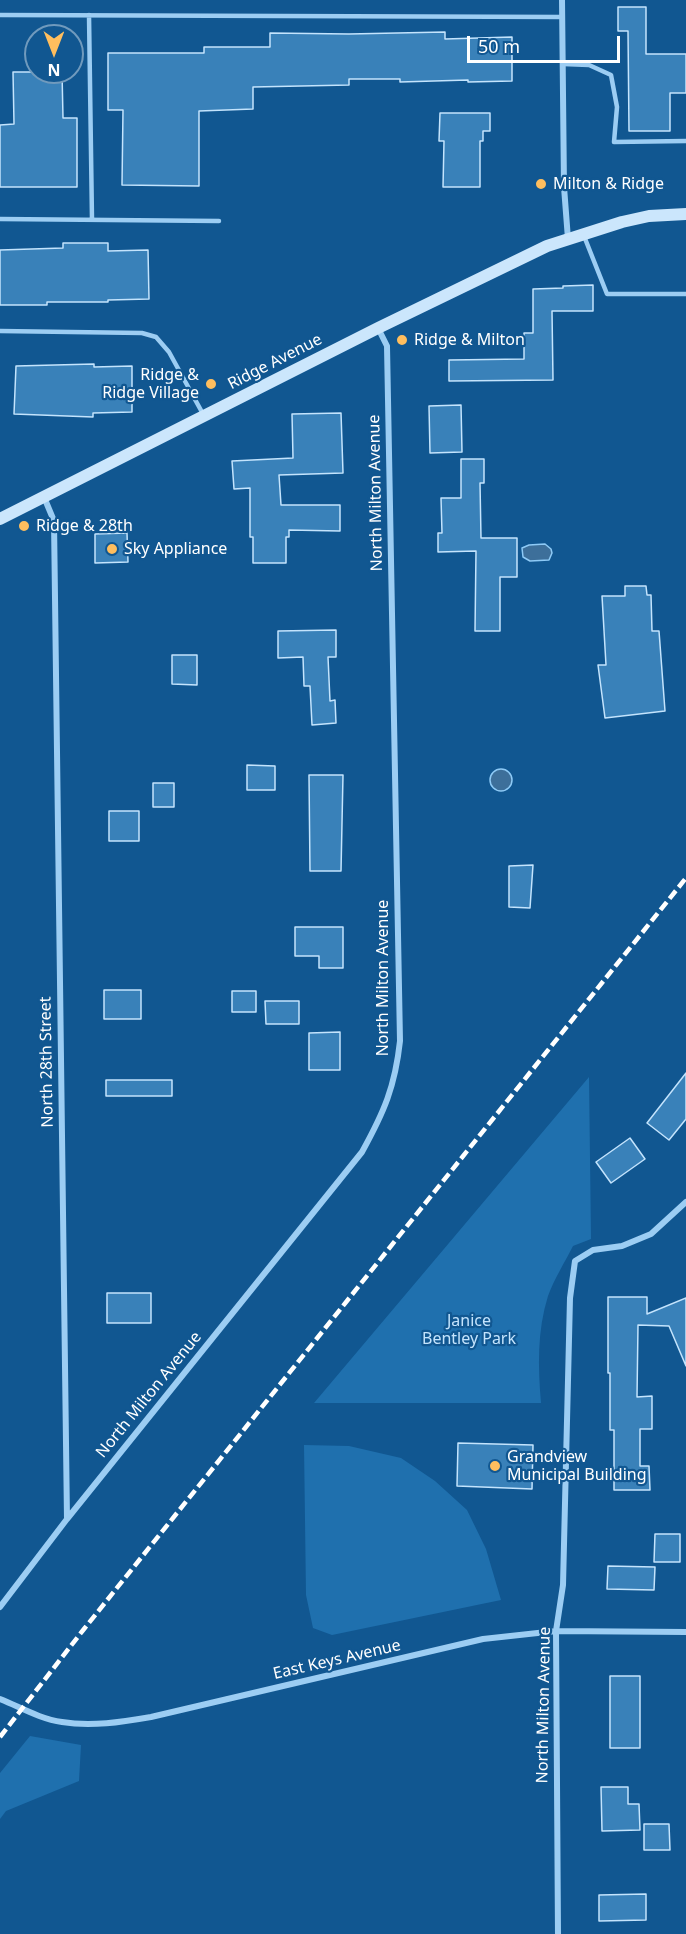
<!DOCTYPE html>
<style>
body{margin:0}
#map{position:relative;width:686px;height:1934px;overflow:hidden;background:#115791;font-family:"Noto Sans",sans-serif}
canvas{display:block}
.north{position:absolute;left:24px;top:24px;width:60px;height:60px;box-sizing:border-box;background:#115791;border:2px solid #709abd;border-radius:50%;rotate:180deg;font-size:16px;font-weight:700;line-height:24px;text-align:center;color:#fff}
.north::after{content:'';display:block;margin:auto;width:21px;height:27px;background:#ffbe5e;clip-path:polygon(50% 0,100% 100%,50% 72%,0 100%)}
.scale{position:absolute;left:467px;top:36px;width:153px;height:27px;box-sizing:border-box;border:3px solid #fff;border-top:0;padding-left:8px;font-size:18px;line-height:21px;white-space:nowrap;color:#fff;-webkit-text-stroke:4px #115791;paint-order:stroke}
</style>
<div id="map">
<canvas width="686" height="1934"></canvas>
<div class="north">N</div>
<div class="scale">50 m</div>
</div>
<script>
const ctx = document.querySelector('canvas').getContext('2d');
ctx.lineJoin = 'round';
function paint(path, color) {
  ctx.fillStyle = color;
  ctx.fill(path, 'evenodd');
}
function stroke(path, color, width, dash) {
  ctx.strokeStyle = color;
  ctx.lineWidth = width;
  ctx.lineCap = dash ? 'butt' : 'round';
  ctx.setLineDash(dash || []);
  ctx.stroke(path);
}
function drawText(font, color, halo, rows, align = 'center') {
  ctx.font = font + ' "Noto Sans",sans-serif';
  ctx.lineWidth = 4.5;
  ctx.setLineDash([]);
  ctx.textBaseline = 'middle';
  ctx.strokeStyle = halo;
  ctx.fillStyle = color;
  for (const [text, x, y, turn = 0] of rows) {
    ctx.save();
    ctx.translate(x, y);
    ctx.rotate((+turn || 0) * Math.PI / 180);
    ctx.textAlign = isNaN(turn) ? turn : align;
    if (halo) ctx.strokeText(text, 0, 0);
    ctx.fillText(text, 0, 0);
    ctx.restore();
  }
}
paint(new Path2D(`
 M589,1077L591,1239L573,1246C565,1262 554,1279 548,1296C537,1331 538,1367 541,1403H314Z
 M304,1445L349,1446L401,1458L435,1481L467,1510L486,1549L501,1600L332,1635L313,1628L306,1595Z
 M30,1736L81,1745L79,1781L6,1811L0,1819V1773Z`), '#1f70ae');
const water = new Path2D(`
 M545,544L551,549L552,553L549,560L530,561L523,557L522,548L529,545Z
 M490 780a11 11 0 1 1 22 0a11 11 0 1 1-22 0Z`);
paint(water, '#3d6f9a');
stroke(water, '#8ecaf6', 1.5);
const building = new Path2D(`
 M618,7H646V54H686V93H670V131H629L628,31H618Z
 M445,32V39L512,37V81L468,82V80L400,82V79H349V85L253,87V109L199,111V186L122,185L123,110H108V53H204V47H270V33L349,34Z
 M13,72H62L63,118H77V187H0V125L14,124Z
 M440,113H490V131H483V141H480V187H443L444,141H439Z
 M63,243H108V251L148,250L149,299L108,300V302H47V305H0V250L63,248Z
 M593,285V311H552L553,380L449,381V360L524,359V333H533V289L563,288V286Z
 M94,364V367L132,366V412L93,413V417L14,414L16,366Z
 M461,405L462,452L430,453L429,406Z
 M341,413L343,473L279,475L281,505H340V531L289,530V537H286V563H253V537H250V488L234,489L232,461L293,458L292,414Z
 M461,459H484V483H480L481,538H517V577H500V631H475L476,551L438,552V533H442L441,498H461Z
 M127,533L128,562L95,563V534Z
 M625,586H646L647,595H651L652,631H659L665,711L605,718L598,665H606L602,596H625Z
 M336,630V657H328L330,701L335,700L336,723L312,725L310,686H304L303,657L278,658V631Z
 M172,655H197V685L172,684Z
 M247,765L275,766V790H247Z
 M309,775H343L341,871H310Z
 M153,783H174V807H153Z
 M109,811H139V841H109Z
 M533,865L530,908L509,907V866Z
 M295,927H343V968H319V956H295Z
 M104,990H141V1019H104Z
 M232,991H256V1012H232Z
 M265,1001H299V1024H266Z
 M340,1032V1070H309V1033Z
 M686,1073V1119L669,1140L647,1123Z
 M106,1080H172V1096H106Z
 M630,1138L645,1159L611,1183L596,1162Z
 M107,1293H151V1323H107Z
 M608,1297H647V1314L686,1298V1366L669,1326L638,1325L637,1397L652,1396V1429H640V1466H649L650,1490H614V1430H610V1373H608Z
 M458,1443L533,1445L532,1489L457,1486Z
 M655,1534H680V1562H654Z
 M608,1566L655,1567L654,1590L607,1589Z
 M610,1676H640V1748H610Z
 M601,1787H628V1804H639L640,1830L602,1831Z
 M644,1824H669L670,1850H644Z
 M646,1894V1920L599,1921V1895Z`);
paint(building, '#3981b9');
stroke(building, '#c4e4fd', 1.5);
stroke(new Path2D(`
 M0,15L562,17
 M89,15L92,220
 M563,64L589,65L611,75L617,107L614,142L686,141
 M0,219L219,221
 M584,236L607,294H686
 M0,331L142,333L156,337L169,352L203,414`), '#9ccdf3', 4.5);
stroke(new Path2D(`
 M562,0L564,187L568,239
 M67,1519L362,1152C384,1112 395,1087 400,1041L387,346L378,328
 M0,1607L67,1519L54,521L44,497
 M0,1699C20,1707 40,1719 62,1722C91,1727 122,1722 151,1717L483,1639L556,1631L686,1632
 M558,1934L556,1631L563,1585L570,1298L575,1261L593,1250L622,1246L651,1234L686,1202`), '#9ccdf3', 6);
stroke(new Path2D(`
 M0,519L378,328L547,246L622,222L649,216L686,214`), '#cbe6fc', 12);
stroke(new Path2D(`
 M0,1737L84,1629L686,878`), '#fff', 4.5, [10, 4.5]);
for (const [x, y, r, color] of [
 [541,184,6,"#ffbe5e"],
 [402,340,6,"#ffbe5e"],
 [211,384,6,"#ffbe5e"],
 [24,526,6,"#ffbe5e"],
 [112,549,6,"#ffbe5e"],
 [495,1466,6,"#ffbe5e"]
]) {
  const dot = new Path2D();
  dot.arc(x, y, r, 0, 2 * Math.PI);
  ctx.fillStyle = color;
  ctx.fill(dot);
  stroke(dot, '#115791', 2);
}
drawText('16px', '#fff', '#115791', [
 ["Milton & Ridge",553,184],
 ["Ridge & Milton",414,340],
 ["Ridge &",199,375,"right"],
 ["Ridge Village",199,393,"right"],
 ["Ridge & 28th",36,526],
 ["Sky Appliance",124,549],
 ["Grandview",507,1457],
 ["Municipal Building",507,1475]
], 'left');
drawText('16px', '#fff', '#115791', [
 ["Ridge Avenue",275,362,-27],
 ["North Milton Avenue",376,493,-91],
 ["North Milton Avenue",383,978,-90],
 ["North 28th Street",47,1062,-91],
 ["North Milton Avenue",149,1395,-51],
 ["East Keys Avenue",337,1660,-13],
 ["North Milton Avenue",544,1705,-89]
]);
drawText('16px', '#c4e4fd', '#115791', [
 ["Janice",469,1321],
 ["Bentley Park",469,1339]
]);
</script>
